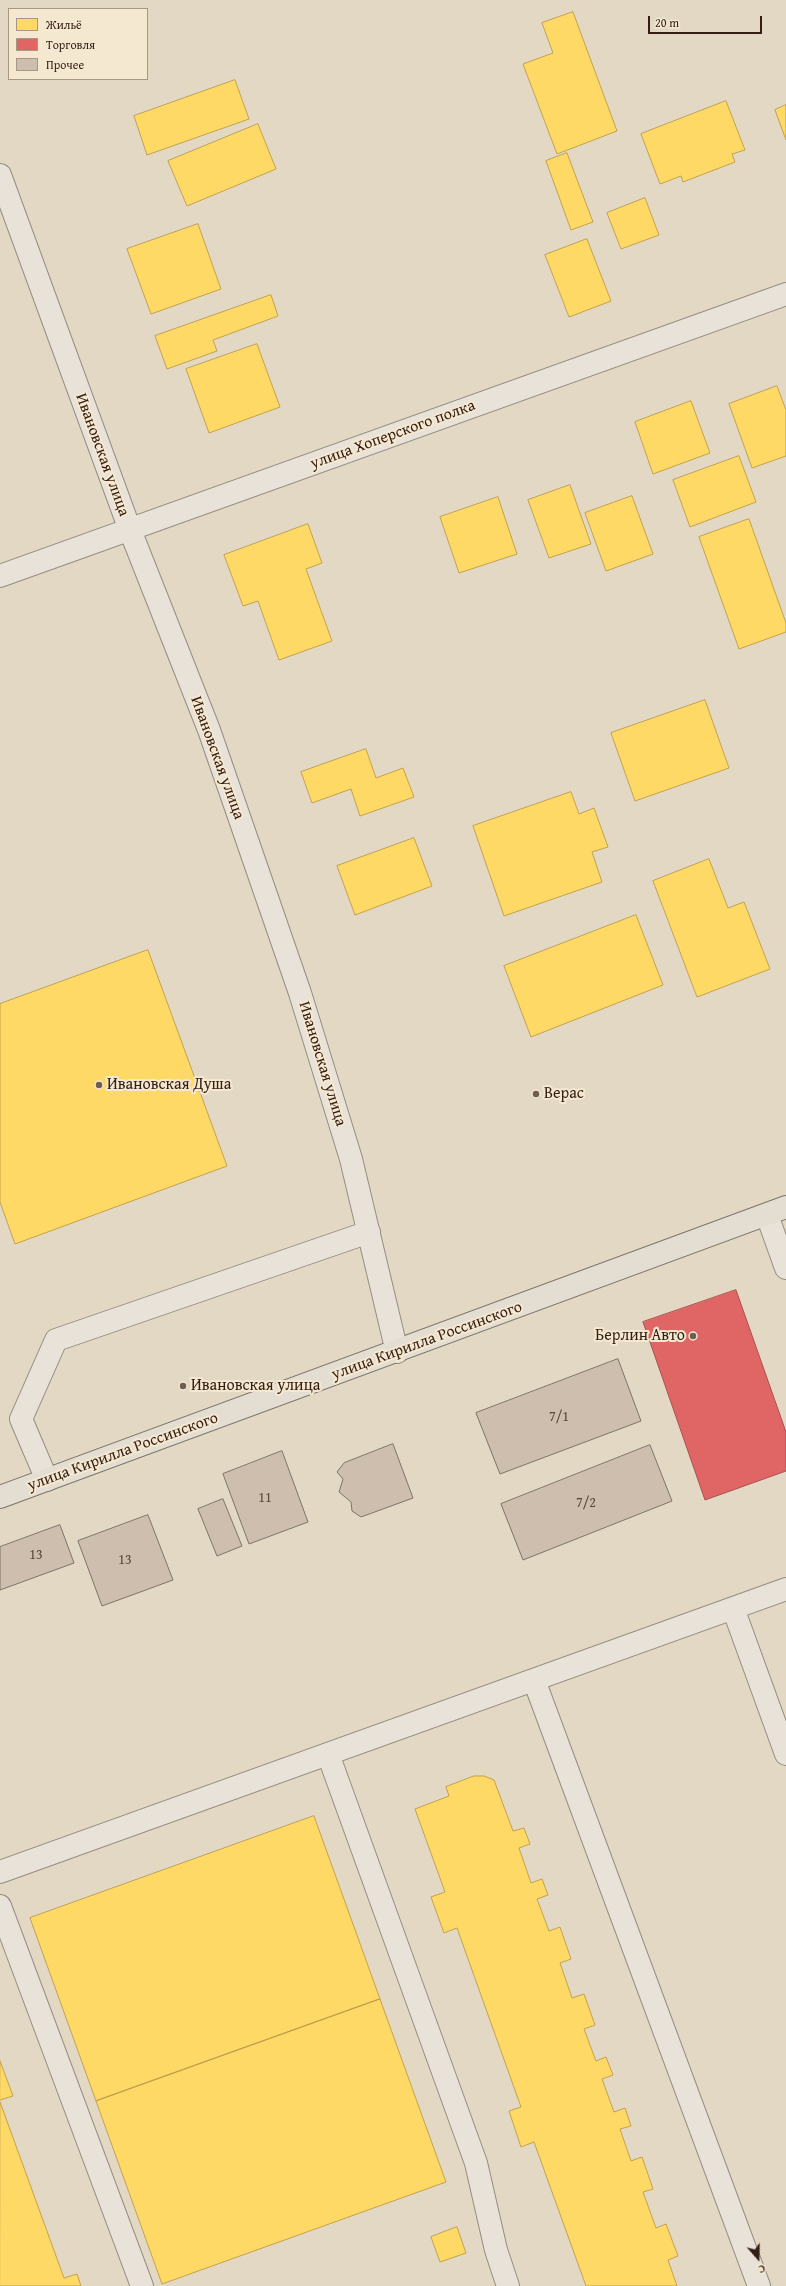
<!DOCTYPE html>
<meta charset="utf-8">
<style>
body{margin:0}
#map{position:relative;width:786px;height:2286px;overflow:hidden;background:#e2d8c4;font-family:"Gentium Book Plus",serif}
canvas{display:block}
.legend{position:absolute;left:8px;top:8px;width:140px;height:72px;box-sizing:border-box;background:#f5e8d0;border:1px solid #a89785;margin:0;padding:5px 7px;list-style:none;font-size:12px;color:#341d15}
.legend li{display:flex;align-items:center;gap:8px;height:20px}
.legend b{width:20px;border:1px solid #a89785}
.north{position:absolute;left:738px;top:2238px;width:40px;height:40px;-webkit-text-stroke:3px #f5e8d0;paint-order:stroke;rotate:160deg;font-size:11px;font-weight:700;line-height:16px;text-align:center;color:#341d15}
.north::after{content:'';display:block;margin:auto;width:14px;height:18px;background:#341d15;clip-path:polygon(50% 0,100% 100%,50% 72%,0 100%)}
.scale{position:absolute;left:648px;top:16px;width:114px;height:18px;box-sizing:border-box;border:2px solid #341d15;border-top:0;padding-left:5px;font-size:12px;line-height:14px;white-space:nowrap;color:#341d15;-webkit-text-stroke:3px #f5e8d0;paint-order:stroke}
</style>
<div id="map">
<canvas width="786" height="2286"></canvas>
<ul class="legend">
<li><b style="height:11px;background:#ffd966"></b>Жильё</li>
<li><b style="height:11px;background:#e06666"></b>Торговля</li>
<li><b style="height:11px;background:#cdbead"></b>Прочее</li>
</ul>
<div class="north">С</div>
<div class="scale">20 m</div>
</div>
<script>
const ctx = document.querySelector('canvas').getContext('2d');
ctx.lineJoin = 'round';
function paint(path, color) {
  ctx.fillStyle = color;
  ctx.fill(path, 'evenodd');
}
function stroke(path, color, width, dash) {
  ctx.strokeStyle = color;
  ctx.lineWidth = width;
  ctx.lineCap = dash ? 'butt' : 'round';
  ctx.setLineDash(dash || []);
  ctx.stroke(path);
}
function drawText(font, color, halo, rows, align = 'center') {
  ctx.font = font + ' "Gentium Book Plus",serif';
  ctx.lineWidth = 4;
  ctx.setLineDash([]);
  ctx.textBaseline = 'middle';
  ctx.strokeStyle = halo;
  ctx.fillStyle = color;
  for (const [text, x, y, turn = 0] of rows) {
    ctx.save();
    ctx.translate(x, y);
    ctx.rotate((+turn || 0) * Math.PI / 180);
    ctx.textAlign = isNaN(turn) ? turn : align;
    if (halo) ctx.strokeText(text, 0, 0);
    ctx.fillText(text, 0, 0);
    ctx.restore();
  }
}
const homes = new Path2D(`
 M573,12L617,131L557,154L523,64L553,53L542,23Z
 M235,80L249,119L147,155L134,116Z
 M726,101L745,150L732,154L735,162L683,182L681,176L660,184L641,134Z
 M786,105V140L775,110Z
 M258,124L276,169L187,206L168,161Z
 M567,153L593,222L571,230L546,161Z
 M645,198L659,235L621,249L607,213Z
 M198,224L221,289L151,314L127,249Z
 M587,239L611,301L569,317L545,255Z
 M271,295L278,316L213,340L217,351L167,369L155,336Z
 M257,344L280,407L209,433L186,369Z
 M777,386L786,410V456L752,468L729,404Z
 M691,401L710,453L653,474L635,422Z
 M739,456L756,502L690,527L673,480Z
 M570,485L591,544L549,558L528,500Z
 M632,496L653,554L606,571L585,513Z
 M498,497L517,554L459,573L440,517Z
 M749,519L786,623V632L739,649L699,537Z
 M308,524L322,563L306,569L332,641L279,660L258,601L243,606L224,555Z
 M705,700L729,768L635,801L611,733Z
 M366,749L376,778L403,768L414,797L360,816L351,789L312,803L301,772Z
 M571,792L579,814L594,808L608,847L592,852L602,882L504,916L473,826Z
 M414,838L432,886L355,915L337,866Z
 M709,859L728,908L744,902L770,969L697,997L653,881Z
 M636,915L663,985L531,1037L504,966Z
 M148,950L227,1166L15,1244L0,1202V1004Z
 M474,1776H484L494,1780L513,1831L524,1828L530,1844L519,1848L531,1883L542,1879L548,1895L537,1899L549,1931L560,1927L571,1959L560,1963L572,1998L584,1994L595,2025L584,2029L596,2061L606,2057L613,2075L602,2079L614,2112L625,2108L631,2126L620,2129L631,2161L642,2157L653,2189L643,2192L656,2228L666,2224L678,2256L668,2260L677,2286H586L534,2142L521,2147L509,2111L521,2107L457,1928L444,1933L431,1897L445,1892L415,1809L449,1796L446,1787Z
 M314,1816L380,1999L96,2101L30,1918Z
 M380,1999L446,2182L162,2284L96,2101Z
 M0,2061L13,2096L0,2100Z
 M0,2102L64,2278L77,2274L81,2286H0Z
 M457,2227L466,2253L440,2262L431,2237Z`);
paint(homes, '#ffd966');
stroke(homes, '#c2a14e', 1);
const shops = new Path2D(`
 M736,1290L786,1432V1471L705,1500L643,1322Z`);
paint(shops, '#e06666');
stroke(shops, '#ac504e', 1);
const building = new Path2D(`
 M618,1359L641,1421L500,1474L476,1413Z
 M393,1444L413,1498L361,1517L352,1511L351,1502L339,1492L343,1479L337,1472L344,1463Z
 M650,1445L672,1501L523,1560L501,1504Z
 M282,1451L308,1522L249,1544L223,1474Z
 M223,1499L242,1546L217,1556L198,1509Z
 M148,1515L173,1580L102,1606L78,1541Z
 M60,1525L74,1563L0,1590V1547Z`);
paint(building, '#cdbead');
stroke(building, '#7d7469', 1);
const minor = new Path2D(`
 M0,175L130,530L209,730L300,993L351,1159L397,1352
 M0,576L786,294
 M767,1215L786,1268
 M47,1480L21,1419L56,1340L369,1232
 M733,1608L786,1754
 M534,1680L759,2286
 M328,1754L476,2163L496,2250L508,2286
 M0,1872L786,1589
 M0,1906L142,2286`);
const major = new Path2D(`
 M0,1497L786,1207`);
stroke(minor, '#968d81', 24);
stroke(major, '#7d7469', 24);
stroke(minor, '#e8e2d8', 22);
stroke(major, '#e4ded2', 22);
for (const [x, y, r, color] of [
 [99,1085,4,"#715e52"],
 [536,1094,4,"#715e52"],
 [693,1336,4,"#715e52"],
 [183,1386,4,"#715e52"]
]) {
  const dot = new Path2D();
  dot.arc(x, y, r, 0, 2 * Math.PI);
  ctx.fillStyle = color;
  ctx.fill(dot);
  stroke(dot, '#f5e8d0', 1.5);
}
drawText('14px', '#5a453b', null, [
 ["7/1",559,1417],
 ["11",265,1498],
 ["7/2",586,1503],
 ["13",36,1555],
 ["13",125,1560]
]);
drawText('16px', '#341d15', '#f5e8d0', [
 ["улица Хоперского полка",393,435,-20],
 ["Ивановская улица",102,455,70],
 ["Ивановская улица",217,758,70],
 ["Ивановская улица",322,1064,73],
 ["улица Кирилла Россинского",427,1341,-20],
 ["улица Кирилла Россинского",123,1452,-20]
]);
drawText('16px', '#341d15', '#f5e8d0', [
 ["Ивановская Душа",107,1085],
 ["Верас",544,1094],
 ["Берлин Авто",685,1336,"right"],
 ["Ивановская улица",191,1386]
], 'left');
</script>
